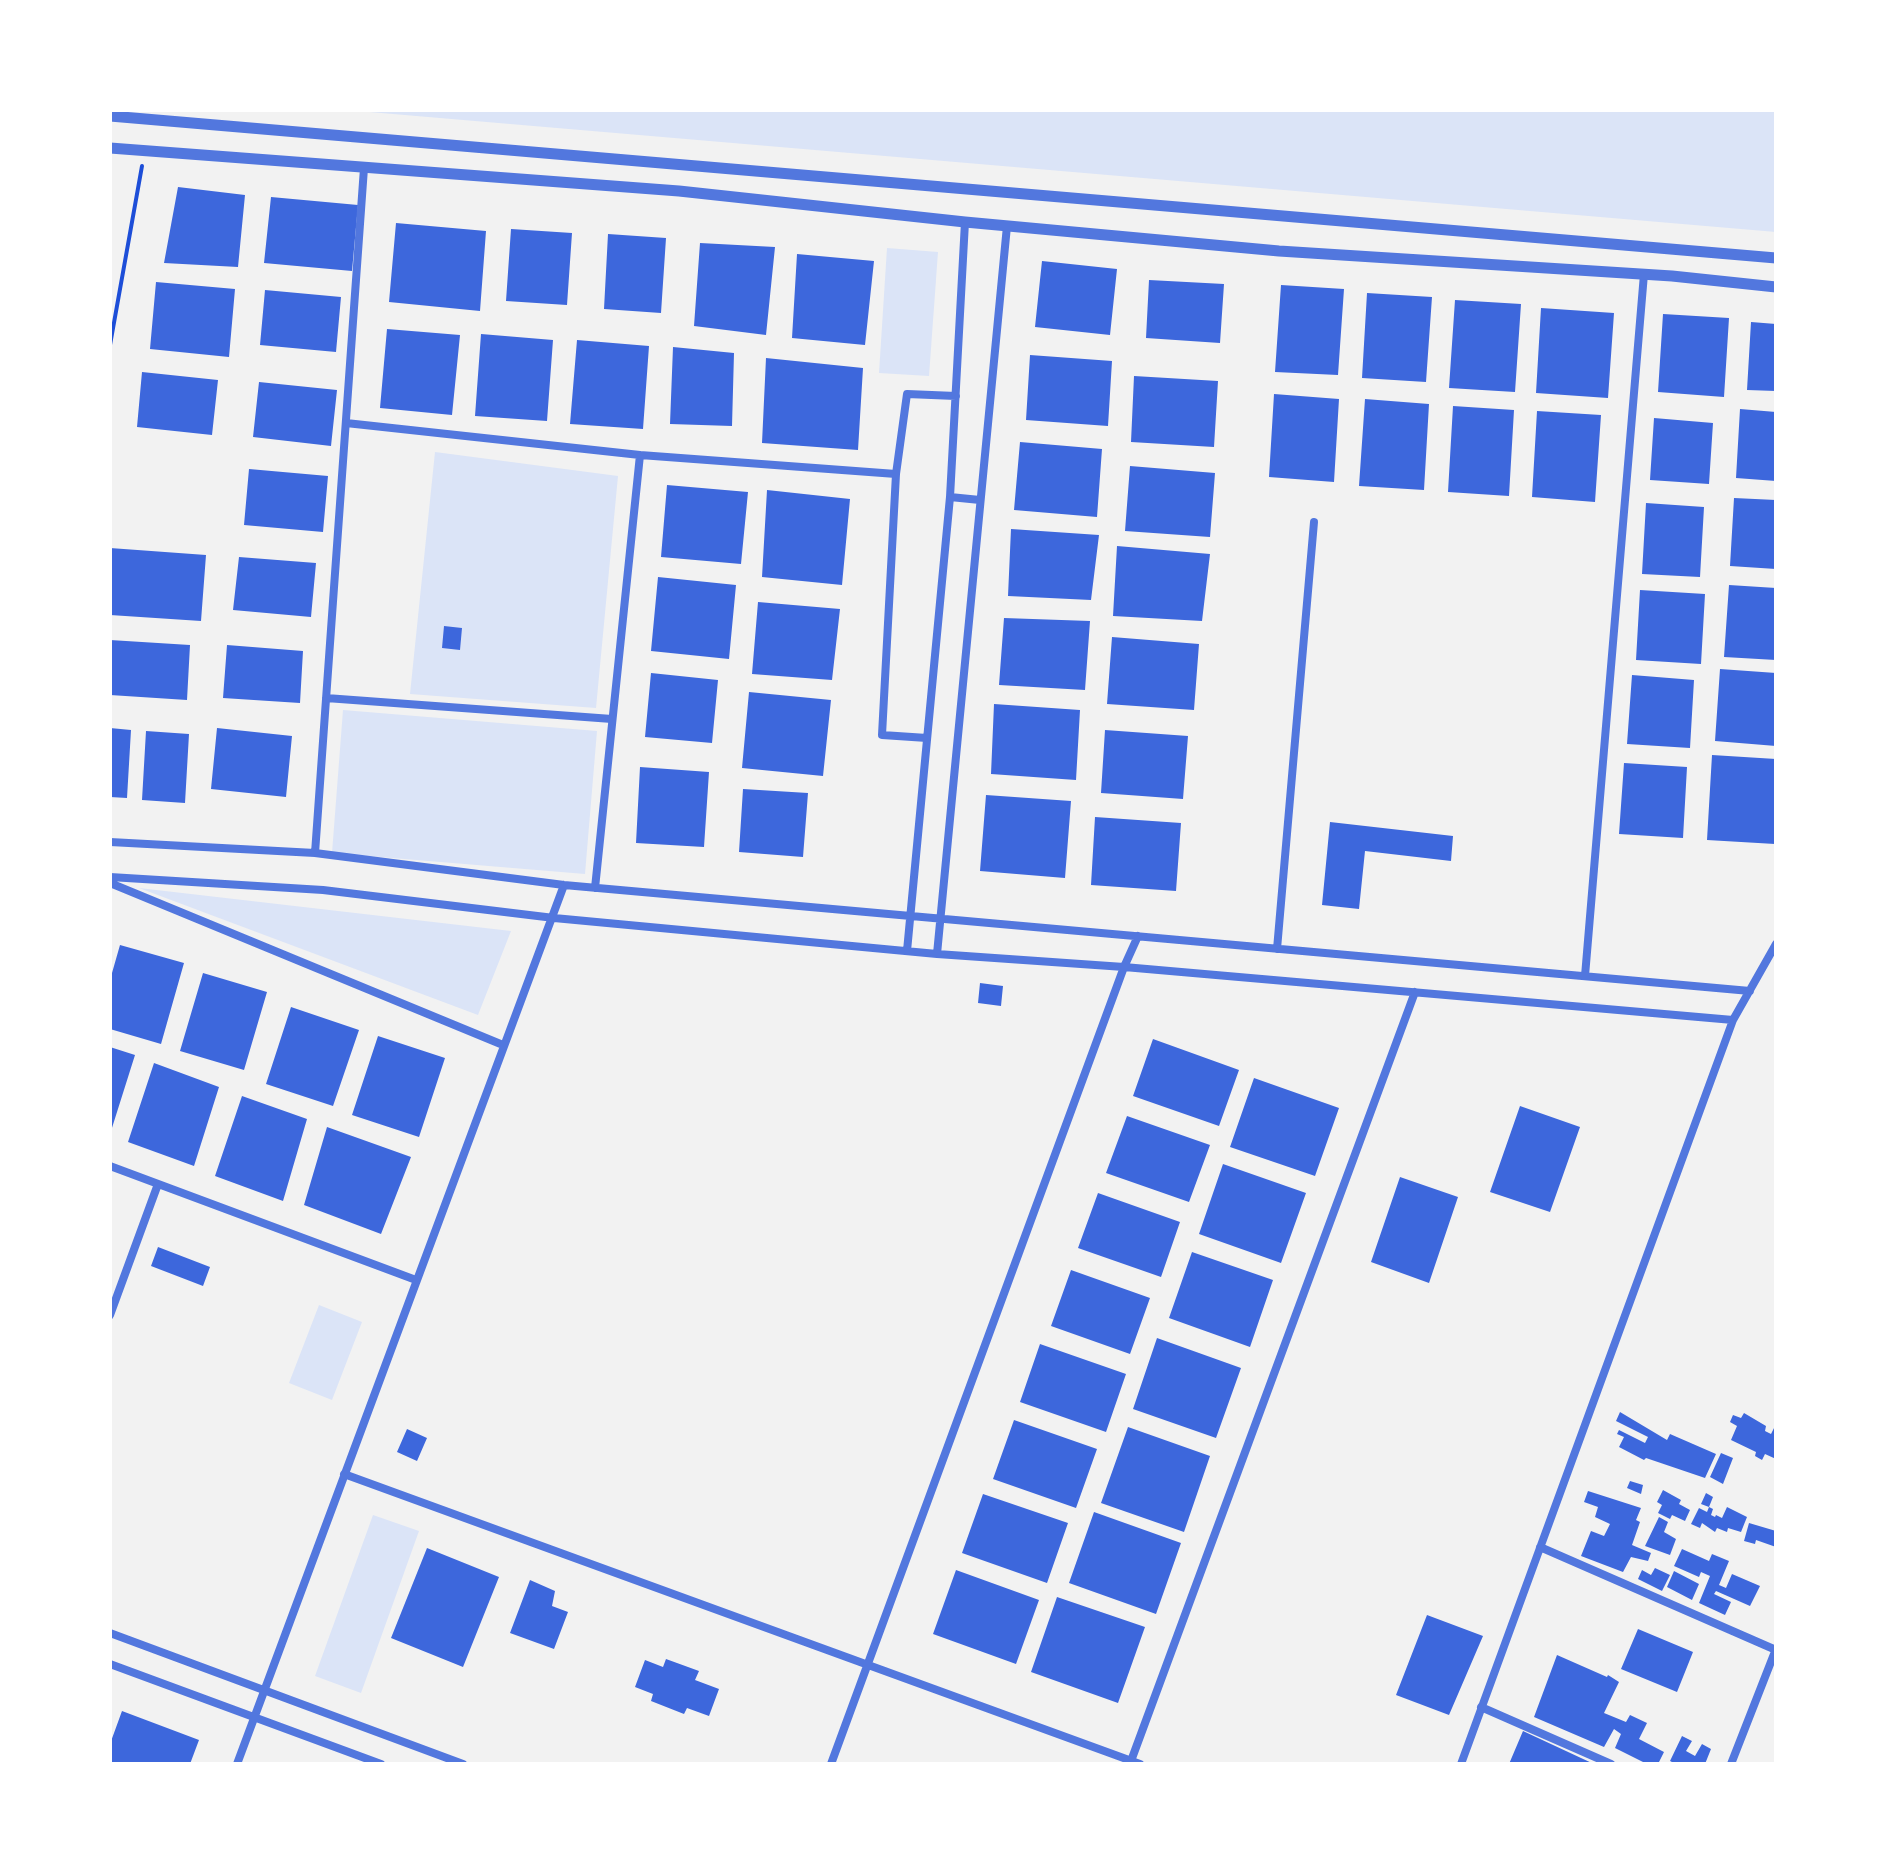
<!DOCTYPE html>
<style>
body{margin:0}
#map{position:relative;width:1886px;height:1874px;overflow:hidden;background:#f2f2f2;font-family:Manrope,sans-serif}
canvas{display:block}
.frame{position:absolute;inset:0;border:112px solid #fff;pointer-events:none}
</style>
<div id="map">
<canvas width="1886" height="1874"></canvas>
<div class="frame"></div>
</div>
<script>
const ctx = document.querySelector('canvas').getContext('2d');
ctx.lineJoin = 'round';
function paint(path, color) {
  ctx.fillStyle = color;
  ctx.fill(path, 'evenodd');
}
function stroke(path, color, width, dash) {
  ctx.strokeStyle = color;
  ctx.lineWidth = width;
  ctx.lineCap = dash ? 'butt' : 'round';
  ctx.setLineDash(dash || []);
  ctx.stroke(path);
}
paint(new Path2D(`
 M346,110H1776V232Z
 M887,248L938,252L929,376L879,373Z
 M435,452L618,476L596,708L410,694Z
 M343,710L597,731L585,874L332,853Z
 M139,888L511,931L478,1015Z
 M319,1305L362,1322L332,1400L289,1383Z
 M373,1515L419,1531L361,1693L315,1676Z`), '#dbe4f7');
paint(new Path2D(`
 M178,187L245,195L238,267L164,263Z
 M271,197L358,205L352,271L264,263Z
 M396,223L486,231L480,311L389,302Z
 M511,229L572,233L567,305L506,301Z
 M608,234L666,238L661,313L604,309Z
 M700,243L775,247L766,335L694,326Z
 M797,254L874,261L865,345L792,338Z
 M1042,261L1117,269L1110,335L1035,327Z
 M1149,280L1224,284L1220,343L1146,338Z
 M156,282L235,289L229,357L150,349Z
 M1281,285L1344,289L1338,375L1275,372Z
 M265,290L341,297L336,352L260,345Z
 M1367,293L1432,297L1426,382L1362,378Z
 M1455,300L1521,304L1515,392L1449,388Z
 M1541,308L1614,313L1608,398L1536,393Z
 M1663,314L1729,318L1724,397L1658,392Z
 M1751,322L1776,324V391L1747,390Z
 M387,329L460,335L452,415L380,408Z
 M481,334L553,340L547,421L475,416Z
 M577,340L649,346L643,429L570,424Z
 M673,347L734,353L732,426L670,424Z
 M1030,355L1112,361L1108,426L1026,420Z
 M766,358L863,368L858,450L762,443Z
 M142,372L218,380L212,435L137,427Z
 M1134,376L1218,381L1214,447L1131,442Z
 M259,382L337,390L331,446L253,437Z
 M1274,394L1339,399L1334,482L1269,477Z
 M1365,399L1429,404L1424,490L1359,486Z
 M1453,406L1514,410L1509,496L1448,492Z
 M1740,409L1776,412V481L1736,478Z
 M1537,411L1601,415L1595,502L1532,497Z
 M1654,418L1713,423L1709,484L1650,480Z
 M1020,442L1102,449L1097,517L1014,510Z
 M1130,466L1215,473L1210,537L1125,531Z
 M249,469L328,476L323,532L244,525Z
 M667,485L748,492L741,564L661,557Z
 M767,490L850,499L842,585L762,577Z
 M1734,498L1776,500V569L1730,566Z
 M1646,503L1704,507L1700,577L1642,574Z
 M1011,529L1099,535L1091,600L1008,596Z
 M1117,546L1210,554L1202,621L1113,616Z
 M110,548L206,555L201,621L110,615Z
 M239,557L316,563L311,617L233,610Z
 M658,577L736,585L729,659L651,651Z
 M1729,585L1776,588V660L1724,657Z
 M1640,590L1705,594L1701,664L1636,660Z
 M758,602L840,609L832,680L752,674Z
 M1004,618L1090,621L1085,690L999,685Z
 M444,626L462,628L460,650L442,648Z
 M1112,637L1199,644L1194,710L1107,704Z
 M110,640L190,645L187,700L110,695Z
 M227,645L303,651L300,703L223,698Z
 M1720,669L1776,673V746L1715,741Z
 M651,673L718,680L712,743L645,737Z
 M1632,675L1694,680L1690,748L1627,744Z
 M749,692L831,700L823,776L742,768Z
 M994,704L1080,710L1076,780L991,774Z
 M110,728L131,730L127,798L110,797Z
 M217,728L292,736L286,797L211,789Z
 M1105,730L1188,736L1183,799L1101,793Z
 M146,731L189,734L185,803L142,800Z
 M1712,755L1776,759L1775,844L1707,840Z
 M1624,763L1687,767L1683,838L1619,834Z
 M640,767L709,772L704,847L636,843Z
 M743,789L808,793L803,857L739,852Z
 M986,795L1071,801L1065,878L980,871Z
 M1095,817L1181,823L1176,891L1091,885Z
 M1330,822L1453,836L1451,861L1365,851L1359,909L1322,905Z
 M120,945L184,963L161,1044L110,1029V980Z
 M203,973L267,992L244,1070L180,1051Z
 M980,983L1003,986L1001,1006L978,1003Z
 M291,1007L359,1030L333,1106L266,1084Z
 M378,1036L445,1058L419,1137L352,1115Z
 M1153,1039L1239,1070L1219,1126L1133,1096Z
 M110,1047L135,1055L111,1131L110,1130Z
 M154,1063L219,1087L194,1166L128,1142Z
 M1254,1078L1339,1108L1315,1176L1230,1147Z
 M242,1096L307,1119L283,1201L215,1176Z
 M1520,1106L1580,1127L1550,1212L1490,1192Z
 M1127,1116L1210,1145L1189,1202L1106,1173Z
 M327,1127L411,1157L381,1234L304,1205Z
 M1223,1164L1306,1193L1281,1263L1199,1234Z
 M1400,1177L1458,1197L1429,1283L1371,1262Z
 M1098,1193L1180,1222L1161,1277L1078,1248Z
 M158,1247L210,1267L203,1286L151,1266Z
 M1192,1252L1273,1280L1250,1347L1169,1318Z
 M1071,1270L1150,1298L1130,1354L1051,1326Z
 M1157,1338L1241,1368L1216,1438L1133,1409Z
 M1040,1344L1126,1374L1106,1432L1020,1402Z
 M1620,1412L1667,1440L1670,1434L1716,1454L1705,1478L1646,1458L1644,1460L1619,1447L1624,1437L1617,1434L1619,1430L1645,1443L1648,1437L1616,1421Z
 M1744,1413L1766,1426L1765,1431L1771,1434L1776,1424V1459L1765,1454L1762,1460L1755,1456L1756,1452L1731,1440L1737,1426L1730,1422L1733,1415L1741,1418Z
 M1014,1420L1097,1449L1076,1508L993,1479Z
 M1128,1427L1210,1456L1184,1532L1101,1503Z
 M407,1429L427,1438L417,1461L397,1452Z
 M1721,1453L1733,1458L1723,1484L1710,1477Z
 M1630,1481L1643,1485L1641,1494L1627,1488Z
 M1663,1490L1681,1500L1679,1504L1690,1510L1685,1521L1672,1515L1670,1519L1658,1513L1662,1505L1657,1502Z
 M1588,1491L1641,1508L1636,1520L1640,1522L1632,1545L1651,1553L1648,1561L1631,1557L1623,1572L1581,1556L1591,1531L1604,1536L1610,1524L1595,1517L1598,1507L1584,1502Z
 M1706,1493L1713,1497L1709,1507L1701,1504Z
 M983,1494L1068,1523L1047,1583L962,1553Z
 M1709,1507L1713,1509L1711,1515L1715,1517L1716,1515L1722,1518L1727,1507L1747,1517L1741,1532L1728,1528L1727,1532L1717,1528L1715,1532L1702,1523L1700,1528L1691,1524L1699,1508L1707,1512Z
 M1094,1512L1181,1543L1156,1614L1069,1583Z
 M1659,1517L1668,1522L1664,1532L1676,1539L1670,1555L1645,1546Z
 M1749,1523L1776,1531V1547L1756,1540L1755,1544L1744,1541Z
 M427,1548L499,1577L463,1667L391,1638Z
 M1682,1549L1709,1561L1712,1554L1729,1561L1719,1585L1726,1588L1732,1574L1760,1586L1750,1606L1716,1591L1714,1594L1731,1602L1725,1615L1699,1603L1710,1576L1701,1572L1699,1577L1674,1566Z
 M1655,1568L1670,1575L1662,1591L1638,1579L1642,1570L1651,1575Z
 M956,1570L1039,1600L1016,1664L933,1634Z
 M1674,1571L1699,1584L1692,1600L1667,1587Z
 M530,1580L555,1591L552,1606L568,1612L554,1649L510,1633Z
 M1057,1597L1145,1627L1118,1703L1031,1672Z
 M1427,1615L1483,1636L1449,1715L1396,1695Z
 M1638,1629L1693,1652L1677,1692L1621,1669Z
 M1557,1655L1607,1677L1608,1675L1619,1682L1604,1713L1626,1722L1630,1715L1647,1723L1639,1739L1664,1752L1658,1764H1647L1615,1748L1621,1734L1614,1729L1604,1747L1534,1717Z
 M666,1659L699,1671L695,1680L719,1689L709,1716L687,1708L684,1714L651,1701L653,1694L635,1687L645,1660L663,1667Z
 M122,1711L199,1740L190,1764H110V1744Z
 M1523,1731L1581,1758L1594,1764H1509Z
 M1682,1736L1692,1741L1686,1751L1695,1756L1702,1744L1711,1749L1705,1764H1676L1670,1761Z`), '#3d67dc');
stroke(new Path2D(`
 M110,345L142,166`), '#1d4ed8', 4);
stroke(new Path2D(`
 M346,423L640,455L595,888
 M640,455L896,474L907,394L956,396
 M896,474L882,735L927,738
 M950,497L980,500
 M326,698L612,719
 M110,842L315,853L564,885L1750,991
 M315,853L364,168
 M110,877L323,890L554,918L937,954L1124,967L1733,1020
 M110,883L503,1045
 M1277,949L1314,522
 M907,951L950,497L965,222
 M937,954L1007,226
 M1585,976L1644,274
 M110,1166L416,1280
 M110,1315L158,1184
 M344,1474L1140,1764
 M1540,1547L1776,1650
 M110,1633L463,1764
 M110,1664L381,1764
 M1481,1707L1611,1764
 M1131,1761L1415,992
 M237,1764L564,885
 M831,1764L1124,967L1138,936
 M1461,1764L1733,1020L1776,944
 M1731,1764L1776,1649`), '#5277de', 8);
stroke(new Path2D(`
 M110,116L1776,258
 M110,148L679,191L965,222L1279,251L1672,276L1776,287`), '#5277de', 11);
</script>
